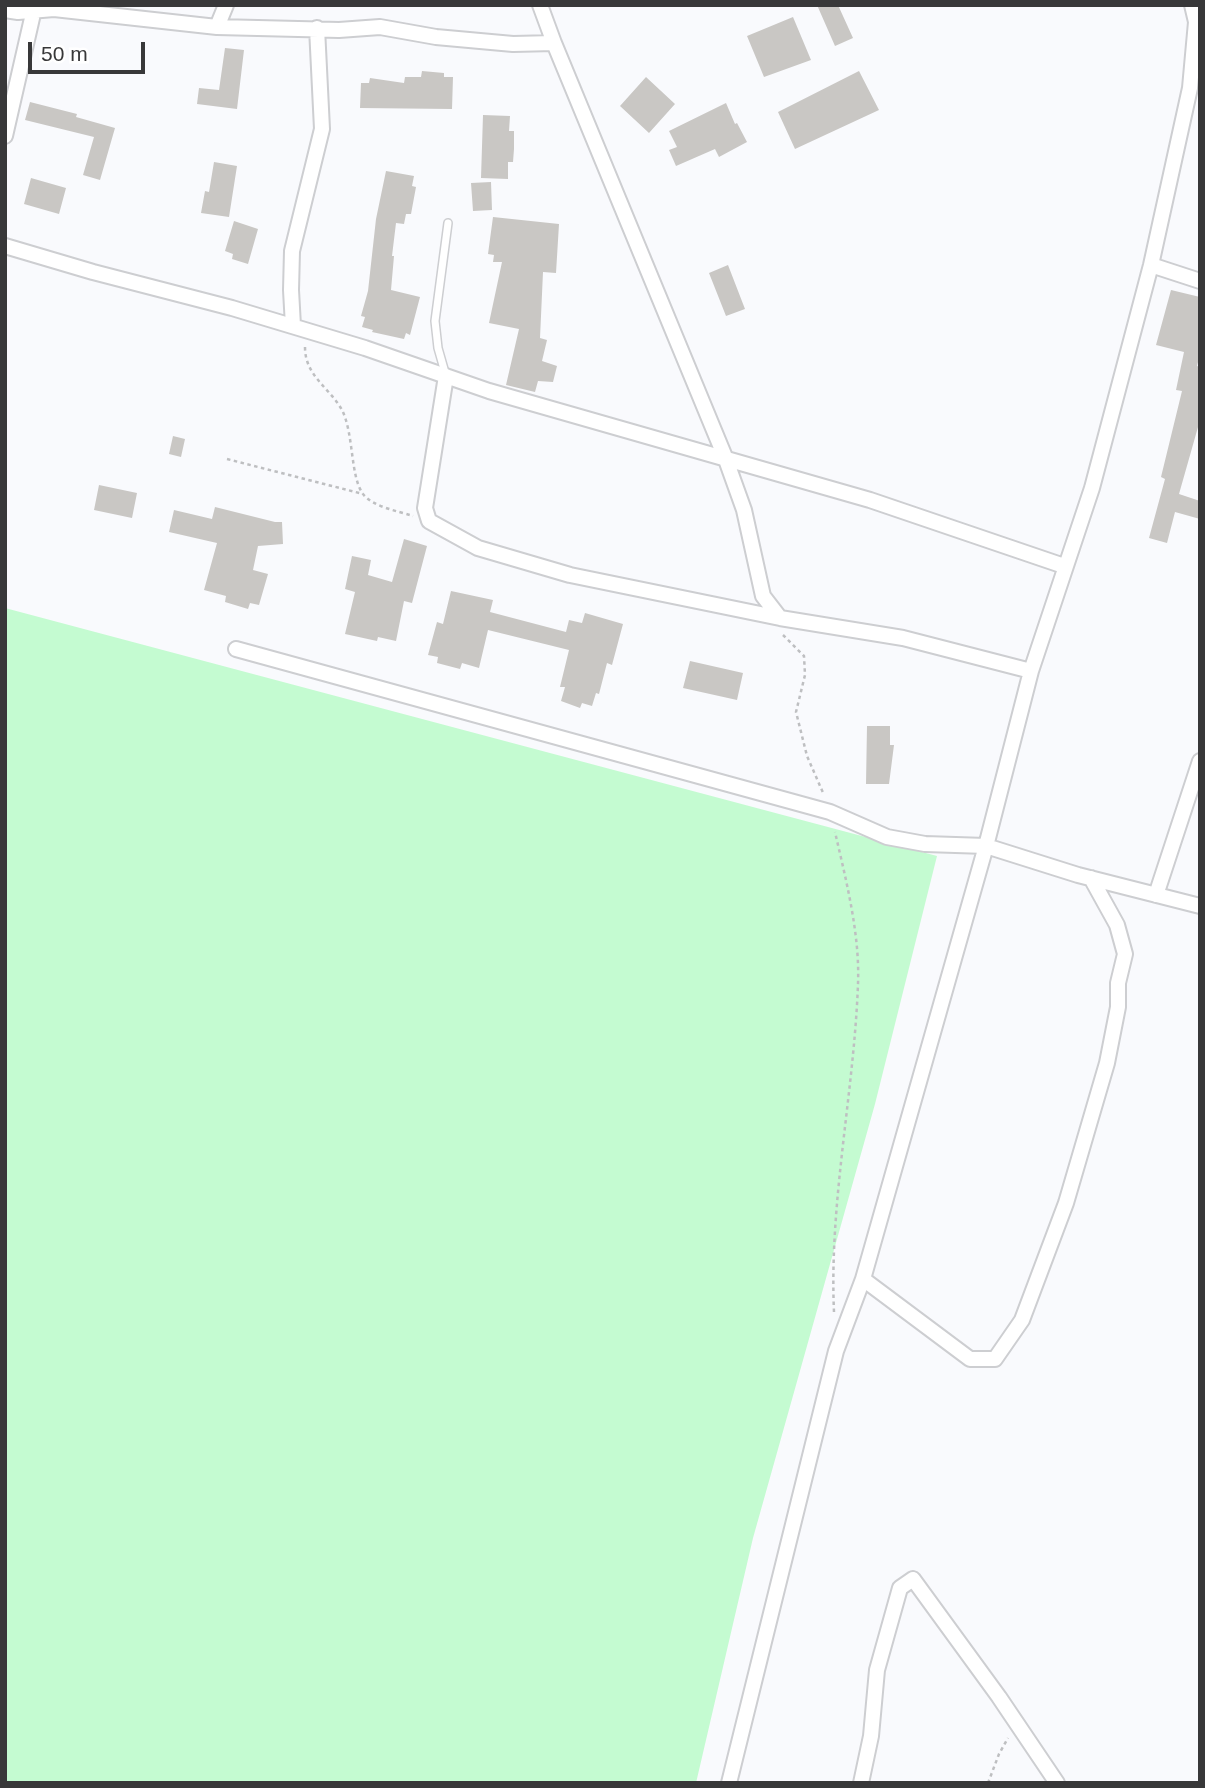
<!DOCTYPE html>
<style>
body{margin:0}
#map{position:relative;width:1205px;height:1788px;overflow:hidden;background:#f9fafd;font-family:Arial,sans-serif}
canvas{display:block}
.frame{position:absolute;inset:0;border:7px solid #383839;pointer-events:none}
.scale{position:absolute;left:28px;top:42px;width:117px;height:32px;box-sizing:border-box;border:4px solid #383839;border-top:0;padding-left:9px;font-size:21px;line-height:24px;white-space:nowrap;color:#383839;-webkit-text-stroke:5px #fff;paint-order:stroke}
</style>
<div id="map">
<canvas width="1205" height="1788"></canvas>
<div class="frame"></div>
<div class="scale">50 m</div>
</div>
<script>
const ctx = document.querySelector('canvas').getContext('2d');
ctx.lineJoin = 'round';
function paint(path, color) {
  ctx.fillStyle = color;
  ctx.fill(path, 'evenodd');
}
function stroke(path, color, width, dash) {
  ctx.strokeStyle = color;
  ctx.lineWidth = width;
  ctx.lineCap = dash ? 'butt' : 'round';
  ctx.setLineDash(dash || []);
  ctx.stroke(path);
}
paint(new Path2D(`
 M5,608L937,856L875,1104L753,1538L696,1783H5Z`), '#c4fbd1');
paint(new Path2D(`
 M817,5H838L853,38L835,46Z
 M793,17L811,60L764,77L747,36Z
 M225,48L244,50L237,109L197,104L199,88L219,90Z
 M422,71L444,73V77H453L452,109L360,108L361,83H369L370,78L404,83L405,77H421Z
 M859,71L879,110L795,149L778,112Z
 M646,77L675,104L649,133L620,106Z
 M30,102L77,114L76,117L115,128L100,180L83,175L94,137L25,120Z
 M726,103L735,124L737,123L747,142L719,157L715,149L676,166L669,150L677,147L669,131Z
 M483,115L510,116L509,131H514V149L513,162H508V179L481,178Z
 M214,162L237,166L229,217L201,213L205,191L209,192Z
 M386,171L414,176L412,186L416,187L411,214H406L404,224L396,223L392,256H394L391,290L420,297L410,335L406,333L404,339L372,332L373,330L362,327L365,317L361,316L368,291L376,219Z
 M31,178L66,188L59,214L24,204Z
 M491,182L492,210L473,211L471,183Z
 M493,217L559,224L556,273L543,272L540,338L547,340L542,361L557,366L553,382L538,381L535,392L506,385L519,329L489,323L502,262H493L494,255L488,254Z
 M234,221L258,229L248,264L232,259L233,254L225,251Z
 M728,265L745,309L726,316L709,273Z
 M1171,290L1200,297V354L1197,366L1200,367V420L1179,494L1200,501V519L1175,512L1167,543L1149,538L1165,479L1161,477L1182,391L1176,390L1184,352L1156,345Z
 M173,436L185,439L181,457L169,454Z
 M99,485L137,493L132,518L94,510Z
 M215,507L275,522H282L283,544L258,546L253,570L268,574L259,605L250,603L248,609L225,602L226,596L204,590L217,543L169,532L174,510L212,519Z
 M404,539L427,546L412,603L404,601L396,641L378,637L377,641L345,634L355,592L345,589L352,556L371,560L368,575L392,582Z
 M451,591L493,600L490,612L566,632L569,620L582,623L585,613L623,624L612,665L607,663L599,694L596,693L592,706L582,703L580,708L561,701L565,687H560L569,650L488,630L479,668L462,663L460,669L437,663L438,657L428,655L437,622L443,624Z
 M690,661L743,673L737,700L683,688Z
 M867,726H890V745H894L889,784H866Z`), '#c9c7c4');
const service = new Path2D(`
 M446,376L438,348L435,321L448,223`);
const minor = new Path2D(`
 M540,5L554,43L725,457L744,510L763,596L780,618
 M5,10L18,12L54,9L217,27L339,30L380,27L436,37L513,44L554,43
 M217,27L226,5
 M5,136L35,5
 M5,246L93,272L232,308L365,348L489,391L870,500L1064,566
 M1151,265L1200,281
 M293,326L291,290L292,251L322,129L317,28
 M446,376L425,508L429,521L478,548L570,575L780,618L903,638L1031,671
 M236,649L830,812L887,837L925,844L986,846L1078,875L1200,906
 M1156,895L1200,761
 M863,1279L970,1359H995L1022,1320L1066,1203L1107,1063L1118,1007V983L1125,954L1117,925L1091,878
 M729,1783L836,1351L863,1279L986,846L1031,671L1092,488L1151,265L1190,88L1196,22L1192,5
 M861,1783L871,1736L877,1670L900,1588L913,1579L999,1697L1057,1783`);
stroke(service, '#cdced1', 10);
stroke(minor, '#cdced1', 18);
stroke(new Path2D(`
 M305,347C305,376 329,387 342,410C354,434 350,476 363,494C373,507 398,511 413,516
 M227,459L363,494
 M783,635L804,656L805,675L796,712L807,756L824,795
 M834,1312C829,1202 854,1093 858,984C860,934 846,880 835,832
 M988,1783L999,1754L1008,1738`), '#bebfc1', 2.5, [3.5, 3.5]);
stroke(service, '#fff', 7);
stroke(minor, '#fff', 14);
</script>
